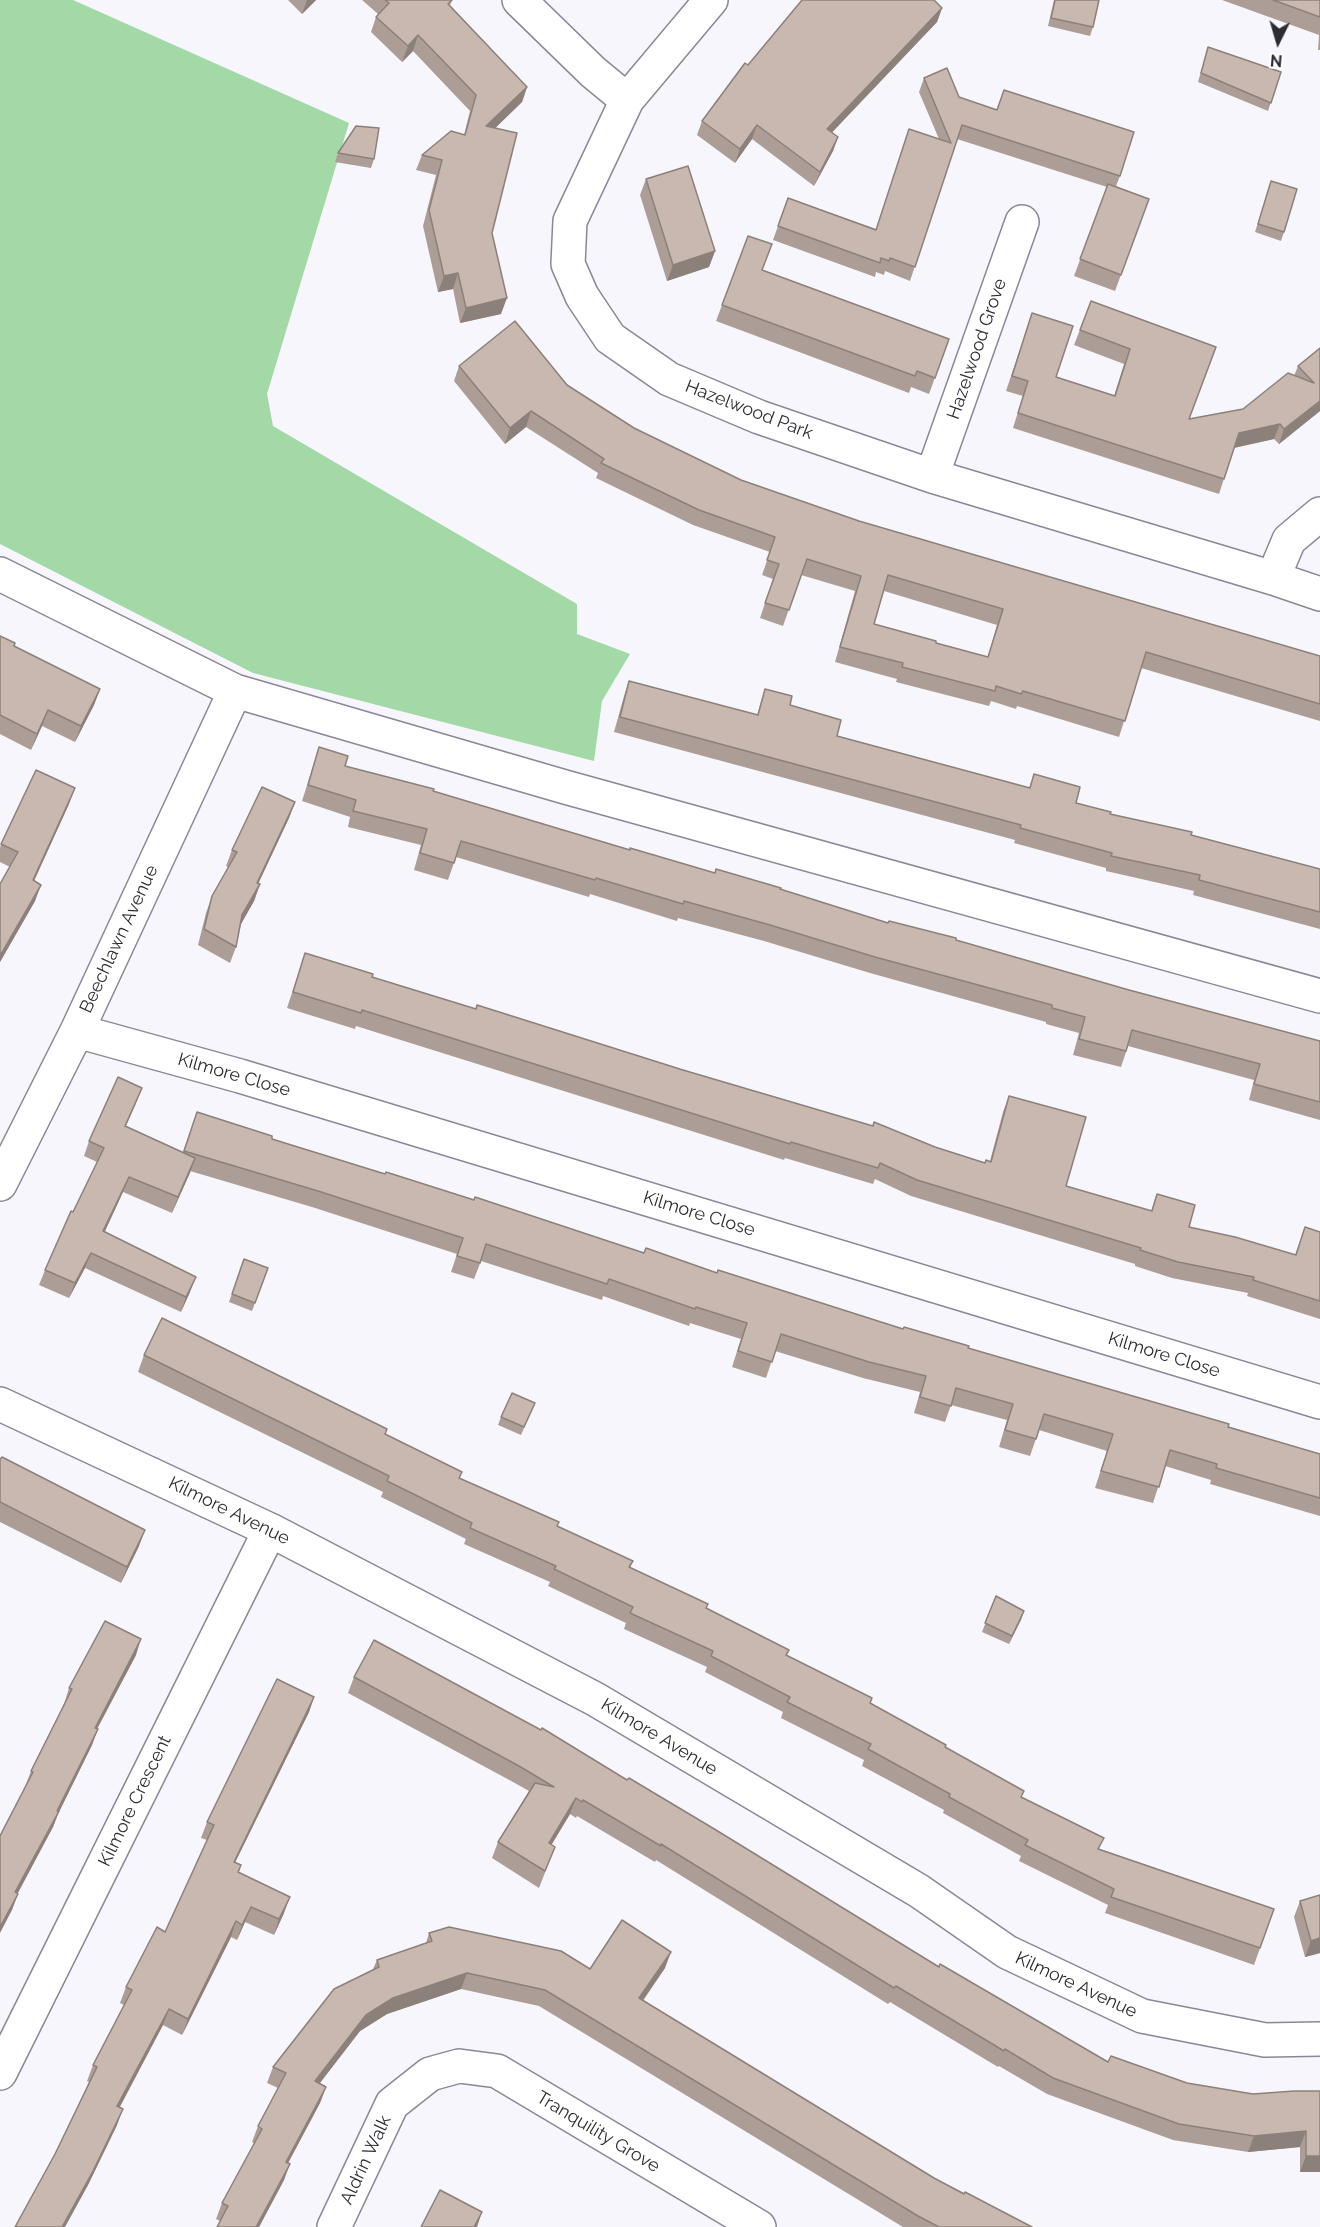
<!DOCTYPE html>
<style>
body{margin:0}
#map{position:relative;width:1320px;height:2227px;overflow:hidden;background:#f8f6fd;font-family:Raleway,sans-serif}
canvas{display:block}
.north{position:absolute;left:1248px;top:12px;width:60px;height:60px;-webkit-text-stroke:4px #fff;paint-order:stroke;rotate:185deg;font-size:16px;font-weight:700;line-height:24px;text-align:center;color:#2e2c32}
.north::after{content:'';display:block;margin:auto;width:21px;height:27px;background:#2e2c32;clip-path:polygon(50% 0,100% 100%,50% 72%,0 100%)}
</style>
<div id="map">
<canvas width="1320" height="2227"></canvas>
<div class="north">N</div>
</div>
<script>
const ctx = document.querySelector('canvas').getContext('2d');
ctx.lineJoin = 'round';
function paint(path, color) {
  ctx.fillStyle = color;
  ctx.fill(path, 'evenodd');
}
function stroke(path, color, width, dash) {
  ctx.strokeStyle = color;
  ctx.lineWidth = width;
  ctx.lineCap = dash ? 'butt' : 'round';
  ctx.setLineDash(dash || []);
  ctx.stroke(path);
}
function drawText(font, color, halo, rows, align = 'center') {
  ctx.font = font + ' Raleway,sans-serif';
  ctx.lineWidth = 4.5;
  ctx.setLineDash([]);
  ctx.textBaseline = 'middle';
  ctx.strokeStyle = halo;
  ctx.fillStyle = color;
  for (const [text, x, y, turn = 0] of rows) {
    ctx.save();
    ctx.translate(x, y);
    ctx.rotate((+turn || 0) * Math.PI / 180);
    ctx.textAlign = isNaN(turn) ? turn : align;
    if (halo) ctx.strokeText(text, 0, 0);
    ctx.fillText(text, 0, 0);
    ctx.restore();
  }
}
paint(new Path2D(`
 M0,0H73L349,123L267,394L273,426L577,604V634L630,654L602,701L594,761L253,673L0,544Z`), '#a3d9a6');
const minor = new Path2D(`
 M519,0L593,72L627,100
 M711,0L627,100L570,221L568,264L582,296L610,338L669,379L759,417L932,476L1273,578L1320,594
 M932,476L1022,222
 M0,574L235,691L565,787L1320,996
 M1273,578L1289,540L1320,514
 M77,1031L240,1076L1320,1402
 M0,1184L77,1031L235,691
 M0,1404L270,1530L595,1699L919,1891L1007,1952L1142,2016L1265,2040L1320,2039
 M0,2073L270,1530
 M334,2227L392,2104L430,2074L459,2066L497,2071L759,2227`);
stroke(minor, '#8b8796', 36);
stroke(minor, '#fff', 33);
paint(new Path2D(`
 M288,0H316L302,14Z
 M362,0H452L450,5L527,87L522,102L495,128L492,233L501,314L460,323L453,289L438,292L423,226L436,175L416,170L422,155L464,135L470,111L413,51L402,62L371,32L376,17L378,14Z
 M1054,0H1099L1093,27L1090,36L1048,26Z
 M1222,0H1320V50H1318L1319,35Z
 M942,8L937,22L832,132L838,137L833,151L814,186L752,139L735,163L697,135L702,121L748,65Z
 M1208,47L1281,72L1268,111L1198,82Z
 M924,78L959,97L1120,176L1116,186L1149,199L1115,291L1074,276L1107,187L957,139L910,281L885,271L884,275L876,272L875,277L773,240L788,198L876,229L909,129L939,139L919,92Z
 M338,153L374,159L371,168L335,162Z
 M646,179L715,251L709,267L667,281L640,195Z
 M1271,181L1284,232L1281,241L1255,232Z
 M748,236L762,270L949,339L929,394L911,387L909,393L716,321Z
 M1091,301L1189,419L1243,409L1294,376L1298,366L1320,348V411L1279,444L1274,439L1234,448L1219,494L1013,428L1023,396L1006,391L1032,313L1056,377L1114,396L1124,364L1074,345Z
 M459,366L567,385L634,428L741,480L859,521L1320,656V721L1141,668L1119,737L1017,706L1016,709L991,701L989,706L896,682L897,679L835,662L855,591L801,575L783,626L760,618L773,579L762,575L770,552L693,525L596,478L598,473L526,427L505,444L454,381ZM884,591L997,625L988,657L936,643L874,624Z
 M0,636L14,646L100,689L94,705L75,742L42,726L31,750L0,734Z
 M629,681L757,715L765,689L837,736L1029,788L1034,774L1076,803L1110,814L1320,869V929L1193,895L1194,891L1106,871V868L1014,843L1015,840L614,732L624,696Z
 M319,747L345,766L433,791L629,850L715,873L780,889L888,923L956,940L1129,990L1320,1041V1120L1249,1100L1254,1080L1128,1046L1121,1067L1073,1055L1079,1033L1046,1024V1022L870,973L764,941L678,918L677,921L590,894L589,897L456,857L448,880L414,870L421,845L348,827L350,817L302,801Z
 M295,802L289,818L258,884H260L254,901L241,924L236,947L230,963L198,945L206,913L212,896L228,867L226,866L232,850Z
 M69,804L34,881L35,901L0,962V884L10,867L0,862V848L1,844Z
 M305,953L372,977L476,1009L683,1070L985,1163L990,1161L1003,1112L1009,1096L1066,1186L1151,1211L1157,1194L1189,1227L1295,1255L1305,1227L1320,1232V1319L1247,1296L1248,1293L1172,1278L1135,1266V1264L911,1196L875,1179L873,1184L785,1158L784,1160L356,1026L355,1029L287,1008Z
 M136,1103L126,1126L183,1152L197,1112L272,1139L644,1253L717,1273L1320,1454V1516L1210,1484L1211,1480L1165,1466L1153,1503L1095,1488L1107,1451L1039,1430L1030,1456L999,1447L1007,1420L951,1405L945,1422L914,1413L920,1392L863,1378L775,1351L766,1378L732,1367L741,1339L690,1323L689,1326L603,1296L602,1300L481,1261L474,1279L451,1272L457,1254L312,1207L190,1171L172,1213L123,1192L105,1231L190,1292L181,1312L85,1268L69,1298L39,1285L45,1270L97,1162L84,1156L89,1141Z
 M244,1259L268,1268L252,1311L229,1302Z
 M144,1355L386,1434L460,1478L557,1526L633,1561L630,1568L707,1608L787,1656L872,1698L870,1704L946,1747L1100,1849L1274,1909L1254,1965L1105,1913L1108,1905L1019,1861L1021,1856L943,1813L944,1810L862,1766L864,1760L781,1718L783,1712L705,1672L707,1667L624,1629L626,1623L548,1586L550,1582L464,1544L466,1539L381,1497L383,1492L138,1372Z
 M535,1403L521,1435L498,1425L501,1417Z
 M0,1459L139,1546L121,1583L0,1522Z
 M996,1596L1024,1611L1009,1644L982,1632Z
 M136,1655L97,1729L92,1745L58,1814L53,1827L17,1893L12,1910L25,1787L31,1771L64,1704L69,1688Z
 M354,1677L627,1780L939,1967L1108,2062L1187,2083L1253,2094L1320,2091V2172H1300V2147L1248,2152L1173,2140L1047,2094L999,2066L998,2067L890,2002L888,2004L656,1860L655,1862L577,1816L576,1818L570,1814L551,1845L555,1847L539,1888L492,1858L498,1842L529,1791L513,1782L348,1693Z
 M314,1697L309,1712L235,1862L241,1865L239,1872L284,1913L274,1935L245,1922L237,1940L231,1937L182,2035L163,2025L119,2107L117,2125L87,2187L55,2154L89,2082L87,2081L93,2065L124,2005L120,2003L126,1987L165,1932L207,1840L201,1838L207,1822Z
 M1300,1901L1320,1953L1305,1957L1294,1917Z
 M429,1933L590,1969L665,1968L643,2001L934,2178L1032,2227H903L539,2006L461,1989L387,2014L360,2031L320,2083L326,2087L320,2103L288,2163L284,2180L259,2227H217L220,2221L216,2219L222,2203L254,2143L252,2142L258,2126L278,2088L267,2083L273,2067L373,1969L377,1960L426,1943Z`), '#ac9e96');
paint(new Path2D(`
 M307,0H316L302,14Z
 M942,8L937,22L822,143L827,129Z
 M418,35L413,51L402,62L408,46Z
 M527,87L522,102L481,142L486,126Z
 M757,125L752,139L735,163L740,149Z
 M838,137L833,151L814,186L820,172Z
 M715,251L709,267L667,281L673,265Z
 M458,273L453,289L438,292L444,276Z
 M507,298L501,314L460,323L466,308Z
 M1320,401V411L1279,444L1284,429Z
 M531,411L526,427L505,444L510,428Z
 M1280,424L1274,439L1233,448L1239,433Z
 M100,689L94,705L75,742L81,726Z
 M48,710L42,726L31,750L37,734Z
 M75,788L69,804L27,896L33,880Z
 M295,802L289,818L251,899L257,883Z
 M260,884L254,901L237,931L242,915Z
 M41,885L35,901L0,962V956Z
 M142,1088L136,1103L119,1141L125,1126Z
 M195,1158L190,1173L172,1213L178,1197Z
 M129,1177L123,1192L98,1246L103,1231Z
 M91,1253L85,1268L69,1298L75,1283Z
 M196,1277L190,1292L181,1312L186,1297Z
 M145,1530L139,1546L121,1583L127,1567Z
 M1024,1611L1021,1620L1009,1644L1012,1636Z
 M141,1639L136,1655L89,1744L95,1728Z
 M314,1697L309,1712L228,1877L234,1862Z
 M98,1729L92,1745L58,1814L53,1827L10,1908L15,1892Z
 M576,1798L570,1814L543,1859L549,1843Z
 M18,1894L12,1910L0,1933V1927Z
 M290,1897L284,1913L274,1935L279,1919Z
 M251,1907L245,1922L237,1940L242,1925Z
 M236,1921L231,1937L182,2035L188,2019Z
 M1320,1938V1953L1305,1957L1311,1941Z
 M671,1952L665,1968L633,2014L639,1998Z
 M467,1973L461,1989L387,2014L360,2031L309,2097L315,2081L366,2015L393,1998Z
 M169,2009L163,2025L112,2122L117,2106Z
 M326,2087L320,2103L280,2178L286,2162Z
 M123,2109L117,2125L87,2187L65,2227H62Z
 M1306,2131L1300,2147L1248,2152L1254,2136Z
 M1306,2156H1320V2172H1300Z
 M290,2164L284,2180L259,2227H256Z
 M482,2212L477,2227H474Z`), '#8c817a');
const building = new Path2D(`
 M385,0H452L448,4L527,87L486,126L517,133L492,233L507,298L466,308L458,273L444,276L429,210L442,160L422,155L451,131L465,135L476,95L418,35L408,46L376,17L389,3Z
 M802,0H934L942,8L827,129L838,137L820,172L757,125L740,149L702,121L745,63L748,65Z
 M1055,0H1099L1093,27L1051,18Z
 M1273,0H1320V17Z
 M1208,47L1281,72L1271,103L1201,73Z
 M947,68L959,97L997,110L1004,90L1134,132L1120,176L962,125L915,267L890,258L889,261L881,258L880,263L778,226L788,198L876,230L909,129L951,143L924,78Z
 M356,126L379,128L374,159L338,153Z
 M688,166L715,251L673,265L646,179Z
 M1271,181L1297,189L1284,232L1258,224Z
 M1108,184L1149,199L1121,275L1080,259Z
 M748,236L772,244L762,270L949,339L935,378L917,371L915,376L722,305Z
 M1091,301L1216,347L1189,419L1243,409L1288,373L1314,383L1298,366L1320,348V401L1284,429L1280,424L1239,433L1224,479L1018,413L1028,381L1012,376L1032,313L1073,326L1056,377L1115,396L1130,349L1080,330Z
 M515,321L567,385L634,428L741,480L859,521L1320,656V704L1146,652L1125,721L1023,691L1021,694L996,686L995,691L902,667L903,663L840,647L861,576L807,559L789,610L765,603L779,564L767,560L775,537L699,510L601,463L604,459L531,411L510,428L459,366ZM888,575L1003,609L988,657L936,643V641L874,624Z
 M0,636L15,643L14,646L100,689L81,726L48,710L37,734L0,715Z
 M629,681L758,715L765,689L792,696L790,705L841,720L837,736L1030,788L1034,774L1080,787L1076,803L1111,812L1110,814L1192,832L1191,835L1320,869V912L1199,880L1200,875L1111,856L1112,853L1020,828L1021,825L620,717Z
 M319,747L348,756L345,766L434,789L433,791L630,850V848L715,873L716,869L781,888L780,889L888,923L889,921L956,938V940L1129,990L1320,1041V1102L1254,1084L1260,1064L1132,1030L1126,1051L1079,1039L1085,1017L1052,1008V1005L875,957L770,925L684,901L683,904L596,878L595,880L461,841L454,863L420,853L427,829L353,811L356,800L308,785Z
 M36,770L75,788L33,880L41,885L0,956V884L18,852L1,844Z
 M262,787L295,802L257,883L260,884L242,915L236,947L204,929L212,896L237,852L232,850Z
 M305,953L373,974L372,977L476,1009L477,1005L683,1070L873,1126L874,1122L935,1147L985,1163L986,1160L991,1162L1009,1096L1086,1117L1066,1186L1152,1211L1157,1194L1195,1205L1189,1227L1235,1237L1296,1255L1305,1227L1320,1232V1301L1253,1280L1254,1277L1178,1262L1140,1250L1141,1248L917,1180L880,1163L878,1168L791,1142L790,1144L362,1010L361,1013L293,992Z
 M118,1077L142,1088L125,1126L195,1158L178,1197L129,1177L103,1231L196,1277L186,1297L91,1253L75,1283L45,1270L71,1211L73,1212L104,1148L89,1141Z
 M197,1112L272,1136V1139L385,1174L386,1172L474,1200L475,1197L644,1253L646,1248L717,1273L718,1270L903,1329L904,1327L969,1346L968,1348L1229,1424L1228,1427L1320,1454V1498L1216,1468L1217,1464L1170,1450L1159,1487L1101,1471L1113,1434L1044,1414L1036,1439L1005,1430L1013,1404L956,1388L951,1406L920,1397L926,1376L869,1362L781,1334L772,1362L738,1351L747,1323L696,1307L695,1309L609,1279L607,1284L486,1244L480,1263L457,1256L463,1238L318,1191L184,1151Z
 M244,1259L268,1268L255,1303L232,1294Z
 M162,1318L387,1429L385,1434L462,1472L459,1478L559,1522L557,1526L633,1561L629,1567L708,1604L706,1608L789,1650L786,1655L872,1698L870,1703L946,1745L945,1747L1024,1791L1021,1797L1104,1838L1098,1849L1274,1909L1260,1948L1111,1897L1114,1889L1025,1845L1028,1840L949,1797L950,1794L868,1749L871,1744L787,1702L790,1697L711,1656L713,1651L630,1613L633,1607L554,1569L556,1566L470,1528L472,1523L387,1481L389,1476L144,1355Z
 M512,1393L535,1403L524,1427L501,1417Z
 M2,1457L145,1530L127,1567L0,1502V1459Z
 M996,1596L1024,1611L1012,1636L985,1623Z
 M105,1621L141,1639L95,1728L98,1729L57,1811H59L15,1892L18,1894L0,1927V1836L33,1772L31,1771L72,1689L69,1688Z
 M374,1640L541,1730L542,1728L627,1780L629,1778L716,1830L939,1967L940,1964L1108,2062L1111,2056L1187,2083L1253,2094L1294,2091H1320V2156H1306V2131L1254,2136L1179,2124L1053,2078L1005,2049L1004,2051L896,1986L894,1988L661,1844V1846L583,1800L582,1802L576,1798L549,1843L555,1847L545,1871L498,1842L535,1783L554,1787L519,1766L354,1677Z
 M277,1679L314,1697L234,1862L241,1865L238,1872L290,1897L279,1919L251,1907L242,1925L236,1921L188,2019L169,2009L117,2106L123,2109L93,2171L62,2227H15L55,2154L97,2067L93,2065L132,1990L126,1987L157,1927L165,1932L214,1825L207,1822Z
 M1320,1895V1938L1311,1941L1300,1901Z
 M622,1920L671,1952L639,1998L934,2178L964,2194L965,2192L1032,2227H939L918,2216L545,1990L467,1973L393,1998L366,2015L315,2081L326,2087L286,2162L290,2164L256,2227H217L228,2206L222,2203L262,2129L258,2126L286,2073L273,2067L334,1989L379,1967L377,1960L432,1941L429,1933L449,1927L561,1951L590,1969Z
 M440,2190L482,2212L474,2227H421Z`);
paint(building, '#c8b8af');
stroke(building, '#8c817a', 1.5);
drawText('18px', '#2e2c32', '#fff', [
 ["Hazelwood Grove",977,349,-71],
 ["Hazelwood Park",749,410,21],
 ["Beechlawn Avenue",119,939,-65],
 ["Kilmore Close",234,1075,16],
 ["Kilmore Close",699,1214,17],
 ["Kilmore Close",1164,1355,17],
 ["Kilmore Avenue",229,1511,26],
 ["Kilmore Avenue",659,1737,31],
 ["Kilmore Crescent",135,1801,-64],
 ["Kilmore Avenue",1076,1985,25],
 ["Tranquility Grove",598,2132,31],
 ["Aldrin Walk",366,2160,-65]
]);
</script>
